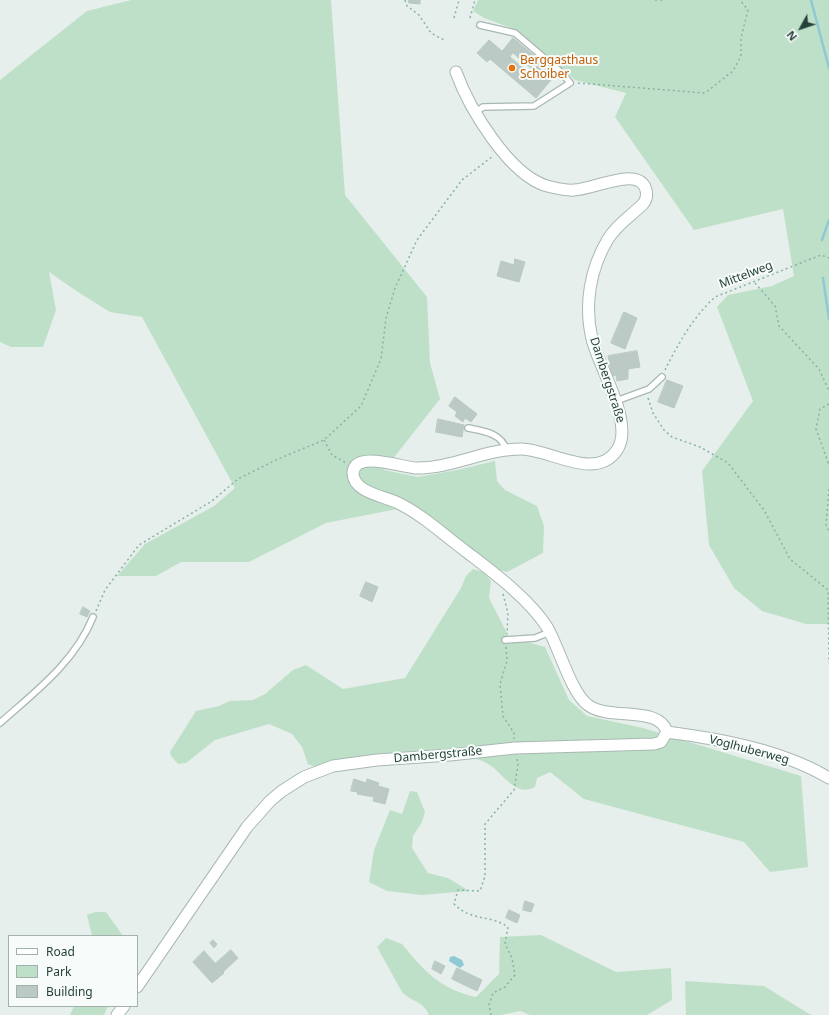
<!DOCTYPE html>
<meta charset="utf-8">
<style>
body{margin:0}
#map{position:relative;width:829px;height:1015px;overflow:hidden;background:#e6efeb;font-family:"Noto Sans",sans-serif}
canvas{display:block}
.legend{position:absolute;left:8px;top:935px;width:130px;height:72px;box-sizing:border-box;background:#f7fbf9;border:1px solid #a3b1ad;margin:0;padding:5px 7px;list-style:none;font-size:12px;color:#24423a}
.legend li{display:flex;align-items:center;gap:8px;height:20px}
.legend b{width:20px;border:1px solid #a3b1ad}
.north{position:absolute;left:781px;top:8px;width:40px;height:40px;-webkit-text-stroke:3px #f7fbf9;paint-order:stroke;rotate:230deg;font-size:11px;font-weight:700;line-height:16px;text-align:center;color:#24423a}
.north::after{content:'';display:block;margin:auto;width:14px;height:18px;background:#24423a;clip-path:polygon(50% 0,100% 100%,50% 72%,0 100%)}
</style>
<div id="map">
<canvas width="829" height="1015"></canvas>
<ul class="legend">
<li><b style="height:5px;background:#fff"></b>Road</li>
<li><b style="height:11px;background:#bfe0c8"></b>Park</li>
<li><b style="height:11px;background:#bbcac4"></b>Building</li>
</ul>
<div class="north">N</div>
</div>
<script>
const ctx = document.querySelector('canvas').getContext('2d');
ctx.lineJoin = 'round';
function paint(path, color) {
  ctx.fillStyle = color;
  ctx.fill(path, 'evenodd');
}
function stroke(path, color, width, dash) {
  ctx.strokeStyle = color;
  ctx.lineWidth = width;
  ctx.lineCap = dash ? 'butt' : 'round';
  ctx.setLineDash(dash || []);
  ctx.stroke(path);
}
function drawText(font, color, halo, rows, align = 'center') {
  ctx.font = font + ' "Noto Sans",sans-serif';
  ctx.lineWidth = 4;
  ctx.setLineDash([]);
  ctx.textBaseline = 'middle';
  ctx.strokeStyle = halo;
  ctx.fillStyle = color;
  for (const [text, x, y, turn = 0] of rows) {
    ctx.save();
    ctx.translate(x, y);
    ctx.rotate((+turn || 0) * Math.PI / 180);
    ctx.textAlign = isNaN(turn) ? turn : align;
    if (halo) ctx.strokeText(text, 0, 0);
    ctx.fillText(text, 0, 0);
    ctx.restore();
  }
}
paint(new Path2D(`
 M131,0H331L345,195L427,297L430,363L440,399L384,470L418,477L457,470L495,461L497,481L505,490L537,506L544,526L543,553L507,572L492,568L407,507L326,523L249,562H181L156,576H117L145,544L214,506L235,488L142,317L110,312L78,292L49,272L56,310L43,347H11L0,342V80L87,11Z
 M478,0H829V624H806L762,611L734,588L709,545L702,471L753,401L717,307L728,295L772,286L794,276L783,209L694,230L615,117L626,93L575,80L517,30L484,18L473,11Z
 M473,569L483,572L491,581L489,598L509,637L545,647L569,700L587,716L643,728L801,776L808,867L770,872L744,842L584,799L550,772L537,778L535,787C514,798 503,772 488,764C482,760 476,759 470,757L318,768L308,764L302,747L292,734L269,724L215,740L186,763L178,764L171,756L170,752L196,711L219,706L230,701L253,700L265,694L293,670L306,665L343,689L405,678L461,588L466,576Z
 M410,791L417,792L425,812L422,822L413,836L412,848L428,873L448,878L469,891L422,895L387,891L369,882L374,850L390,810L402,814Z
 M95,912H106L123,936H92L87,915Z
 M541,935L616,972L671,968L672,1000L647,1015H530L520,1011L501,1015H429C423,1000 411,1002 402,992L377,947L386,938L402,944C425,972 440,989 476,997L499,974L500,937Z
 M685,981L764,986L811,1015H686Z
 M74,1006H108L104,1015H70Z`), '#bfe0c8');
paint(new Path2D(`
 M454,956L462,960L464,965L460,968L449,961L450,957Z`), '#8ec9d4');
stroke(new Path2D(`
 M811,0L829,68
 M822,240L829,220
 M823,278L829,319`), '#8ec9d4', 2.5);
const building = new Path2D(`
 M409,0H420V4L409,3Z
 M513,38L556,74L536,98L490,59L487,62L477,53L489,40L502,51ZM513,53L538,74L534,77L510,57Z
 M515,259L525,262L519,282L497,276L501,261L514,265Z
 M624,312L637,318L625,349L611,343Z
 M637,351L640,367L628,369V379L617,381L616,375L612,376L608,356Z
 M667,380L683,386L674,408L658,402Z
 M455,397L477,414L471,422L465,418L463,422L455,416L457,412L449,406Z
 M438,419L464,425L462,437L436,432Z
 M366,582L378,587L372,602L360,596Z
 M83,607L90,611L87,617L80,614Z
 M354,779L366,783L367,779L379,783L378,786L389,789L385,804L373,801L374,797L357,794L358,792L351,791Z
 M525,901L534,904L531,912L523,910Z
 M509,910L520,915L517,923L506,918Z
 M213,940L217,944L214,948L210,943Z
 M231,950L238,958L223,972L215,964Z
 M204,951L224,973L212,983L193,962Z
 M435,961L445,966L441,974L432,969Z
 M457,968L482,980L477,991L452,979Z`);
paint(building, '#bbcac4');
stroke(building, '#b8c9c2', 1);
const lane = new Path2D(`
 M476,112L483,107L534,106L570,83L562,73L515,33L480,25
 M616,401L649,389L662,377
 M468,428C483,431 502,433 506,450
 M505,640L535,638L550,632
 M0,723C35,692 75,662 93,617`);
const street = new Path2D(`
 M667,732C720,739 782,750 829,778
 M137,987L247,827L270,801L282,791L304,777L333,766L377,760L450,755L515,748L654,744L661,742L667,732C659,705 609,721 588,705C571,693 559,647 547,627C529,599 494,573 468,553C445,536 422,514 396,502C383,496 353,492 353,473C354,450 401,467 415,468C451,469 485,449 521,449C550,449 596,482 617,450C635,424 599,368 592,339C584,305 590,269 608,239C617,224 631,216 643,204C647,199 648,194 645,187C635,167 592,190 574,190C565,191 556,188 547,186C509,175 469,108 456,72
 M117,1015L124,1006`);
stroke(lane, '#a8b8b2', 8);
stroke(street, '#a8b8b2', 13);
stroke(new Path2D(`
 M405,0L407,6L419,15L431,33L444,40
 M655,0H665
 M454,18L459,0
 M470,18L475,0
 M578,83L705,93L733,71L741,56V38L748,10L740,0
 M755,283L775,306L779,326L819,369L829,391
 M665,370C678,344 693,317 715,297L821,255L829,258
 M648,398L653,413L664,430L672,437L700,447L728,463L764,510L790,559L828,590L829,663
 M829,404L820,409L816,429L829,465
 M324,440L332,455L346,463
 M829,489L826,525L829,531
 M503,594L508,613L507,634
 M96,611L105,590L139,545L212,501L238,479L278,459L324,440L361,406L381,359L386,318L395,288L417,240L462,180L493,156
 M506,647L507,661L500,684L503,716L514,733V739
 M491,1015L489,1005L493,993L505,987L515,975L512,958L505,944L508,927C489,914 472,922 454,904L458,890L480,891L485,876V824L514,790L518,765L517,759`), '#86b3a5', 1.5, [2, 3]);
stroke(lane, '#fff', 5.5);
stroke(street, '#fff', 11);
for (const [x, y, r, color] of [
 [512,68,4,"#e8710a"]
]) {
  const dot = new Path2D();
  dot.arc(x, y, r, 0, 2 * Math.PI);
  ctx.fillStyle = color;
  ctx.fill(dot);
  stroke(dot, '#f7fbf9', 1.5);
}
drawText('12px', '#c56008', '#f7fbf9', [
 ["Berggasthaus",520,61],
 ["Schoiber",520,75]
], 'left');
drawText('12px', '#24423a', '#f7fbf9', [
 ["Mittelweg",746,275,-21],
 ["Dambergstraße",607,380,72],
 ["Voglhuberweg",749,750,15],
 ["Dambergstraße",438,755,-5]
]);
</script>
